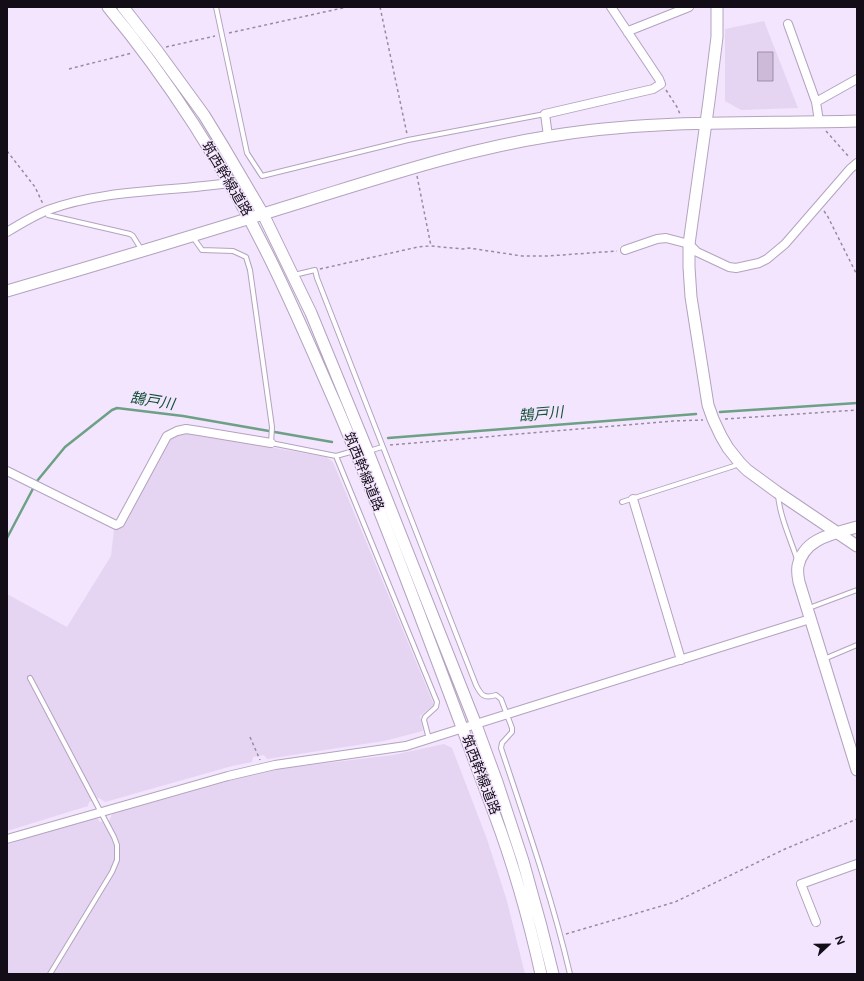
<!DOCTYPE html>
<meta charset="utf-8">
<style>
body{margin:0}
#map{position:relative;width:864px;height:981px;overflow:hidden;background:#f3e5fe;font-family:"Varela Round",sans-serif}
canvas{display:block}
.frame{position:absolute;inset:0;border:8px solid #130d17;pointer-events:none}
.north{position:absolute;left:808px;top:925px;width:40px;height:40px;-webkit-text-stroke:3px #f3e5fe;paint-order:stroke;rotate:68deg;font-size:11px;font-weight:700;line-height:16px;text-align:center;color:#130d17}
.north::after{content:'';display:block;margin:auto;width:14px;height:18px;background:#130d17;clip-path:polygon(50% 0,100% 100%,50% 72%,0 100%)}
</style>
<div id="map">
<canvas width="864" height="981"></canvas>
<div class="frame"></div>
<div class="north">N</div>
</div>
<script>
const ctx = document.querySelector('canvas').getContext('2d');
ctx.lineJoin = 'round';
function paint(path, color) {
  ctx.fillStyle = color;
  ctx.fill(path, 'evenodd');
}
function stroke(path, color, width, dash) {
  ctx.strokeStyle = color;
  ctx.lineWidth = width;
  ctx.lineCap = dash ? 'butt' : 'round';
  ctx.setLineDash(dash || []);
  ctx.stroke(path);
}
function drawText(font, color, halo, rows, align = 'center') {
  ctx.font = font + ' "Varela Round","Noto Sans JP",sans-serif';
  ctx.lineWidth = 3;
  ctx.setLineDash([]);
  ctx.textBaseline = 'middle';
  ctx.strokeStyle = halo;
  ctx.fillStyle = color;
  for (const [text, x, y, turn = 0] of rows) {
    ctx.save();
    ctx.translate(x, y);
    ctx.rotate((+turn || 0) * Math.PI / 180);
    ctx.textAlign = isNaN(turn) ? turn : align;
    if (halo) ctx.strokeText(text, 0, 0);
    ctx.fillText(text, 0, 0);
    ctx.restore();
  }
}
paint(new Path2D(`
 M764,21L798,108L741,110L725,101V29Z
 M185,432L326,457L333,462L434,705L420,716L423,731L384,741L312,752L267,759L264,755L253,757L252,762L232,766L105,802L99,798L89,802L88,806L7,831V594L67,627L111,556L114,529L123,525L169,440L174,435Z
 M444,744L452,748L487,839L507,901L525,974H7V845L32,836L97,818L100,822L109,821L112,814L250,775L277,769L393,755Z`), '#e5d5f2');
stroke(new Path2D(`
 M720,412L857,403
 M388,438L696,414
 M7,538L37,481L65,447L112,410L117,408L183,416L332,442`), '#6da085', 2.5);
const building = new Path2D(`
 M758,52H773V81H758Z`);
paint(building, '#ccbad8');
stroke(building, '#9f8fab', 1);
const service = new Path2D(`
 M216,7L247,153L262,176L408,140L545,114
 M46,211L48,215L130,234L133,236L141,249
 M192,236L202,250L233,251L246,257L250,270L272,427L271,443L336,456L354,451
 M294,275L315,270L317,278L476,685C481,695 484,699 496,695L501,699L512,728V732L502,743L501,748C526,823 552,897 570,974
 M369,451L382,447
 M336,456L437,702L436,707L425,717L424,720L429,739
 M778,495C780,517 790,538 797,559
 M622,502L734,466L739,463
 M809,608L857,590
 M824,659L857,645
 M30,678L114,837L117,845V860L112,872L50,974`);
const minor = new Path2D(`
 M788,24L816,102L819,121
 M628,33L631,30L689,7
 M816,102L857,79
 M548,136L545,114L653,89L661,84L659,79L611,7
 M7,232C20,224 33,216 48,210C106,189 168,192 229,183
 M625,250L657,239L666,238L689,244L697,252L729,267L736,268L759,263L767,259L785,244L850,169L857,163
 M7,471L116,525L120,523L167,436L177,431L186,429L199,431L271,443
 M633,499L681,660
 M7,839L228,776L275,765L406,746L810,619
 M816,922L801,884L857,864`);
const tertiary = new Path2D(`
 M108,7C168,79 223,165 265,249C291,300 313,353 336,405C393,539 443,677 494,813C514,866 529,920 541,974
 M123,7L158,52L204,115L223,146L263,214L311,313L368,452L476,725L497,782L523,861L541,926L553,974
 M717,7V37L709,101L689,244V267L691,297L708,405L713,419L721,436L728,448L740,463L747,470L777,492L857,546
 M7,291C107,262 206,232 305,201C386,176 467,149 551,136C652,119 755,124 857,121
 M857,527C833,534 804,538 798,566C797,571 798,577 799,582L857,770`);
stroke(service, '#b3a3bf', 6);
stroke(minor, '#b3a3bf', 10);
stroke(tertiary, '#b3a3bf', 13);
stroke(new Path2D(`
 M380,7L407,134
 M229,33L347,7
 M166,47L215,36
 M69,69L132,53
 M666,90L677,107L680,114
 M7,128V140
 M826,131L850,158
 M7,151L35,187L43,204
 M417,176L431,246L463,249L469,248L522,256H548L617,251
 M824,211L828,217L857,275
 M320,269L418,247L430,246
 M725,419L857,410
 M390,445L673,421L703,420
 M250,737L260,760
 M566,934L675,902L785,849L857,819`), '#978c9f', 1.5, [3, 3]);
stroke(service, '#fff', 4);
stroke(minor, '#fff', 8);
stroke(tertiary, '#fff', 11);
drawText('14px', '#130d17', '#f3e5fe', [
 ["筑西幹線道路",226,179,59],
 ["筑西幹線道路",363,472,68],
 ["筑西幹線道路",480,775,69]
]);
drawText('italic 15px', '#135237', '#f3e5fe', [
 ["鵠戸川",152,402,9],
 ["鵠戸川",541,415,-5]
]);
</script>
